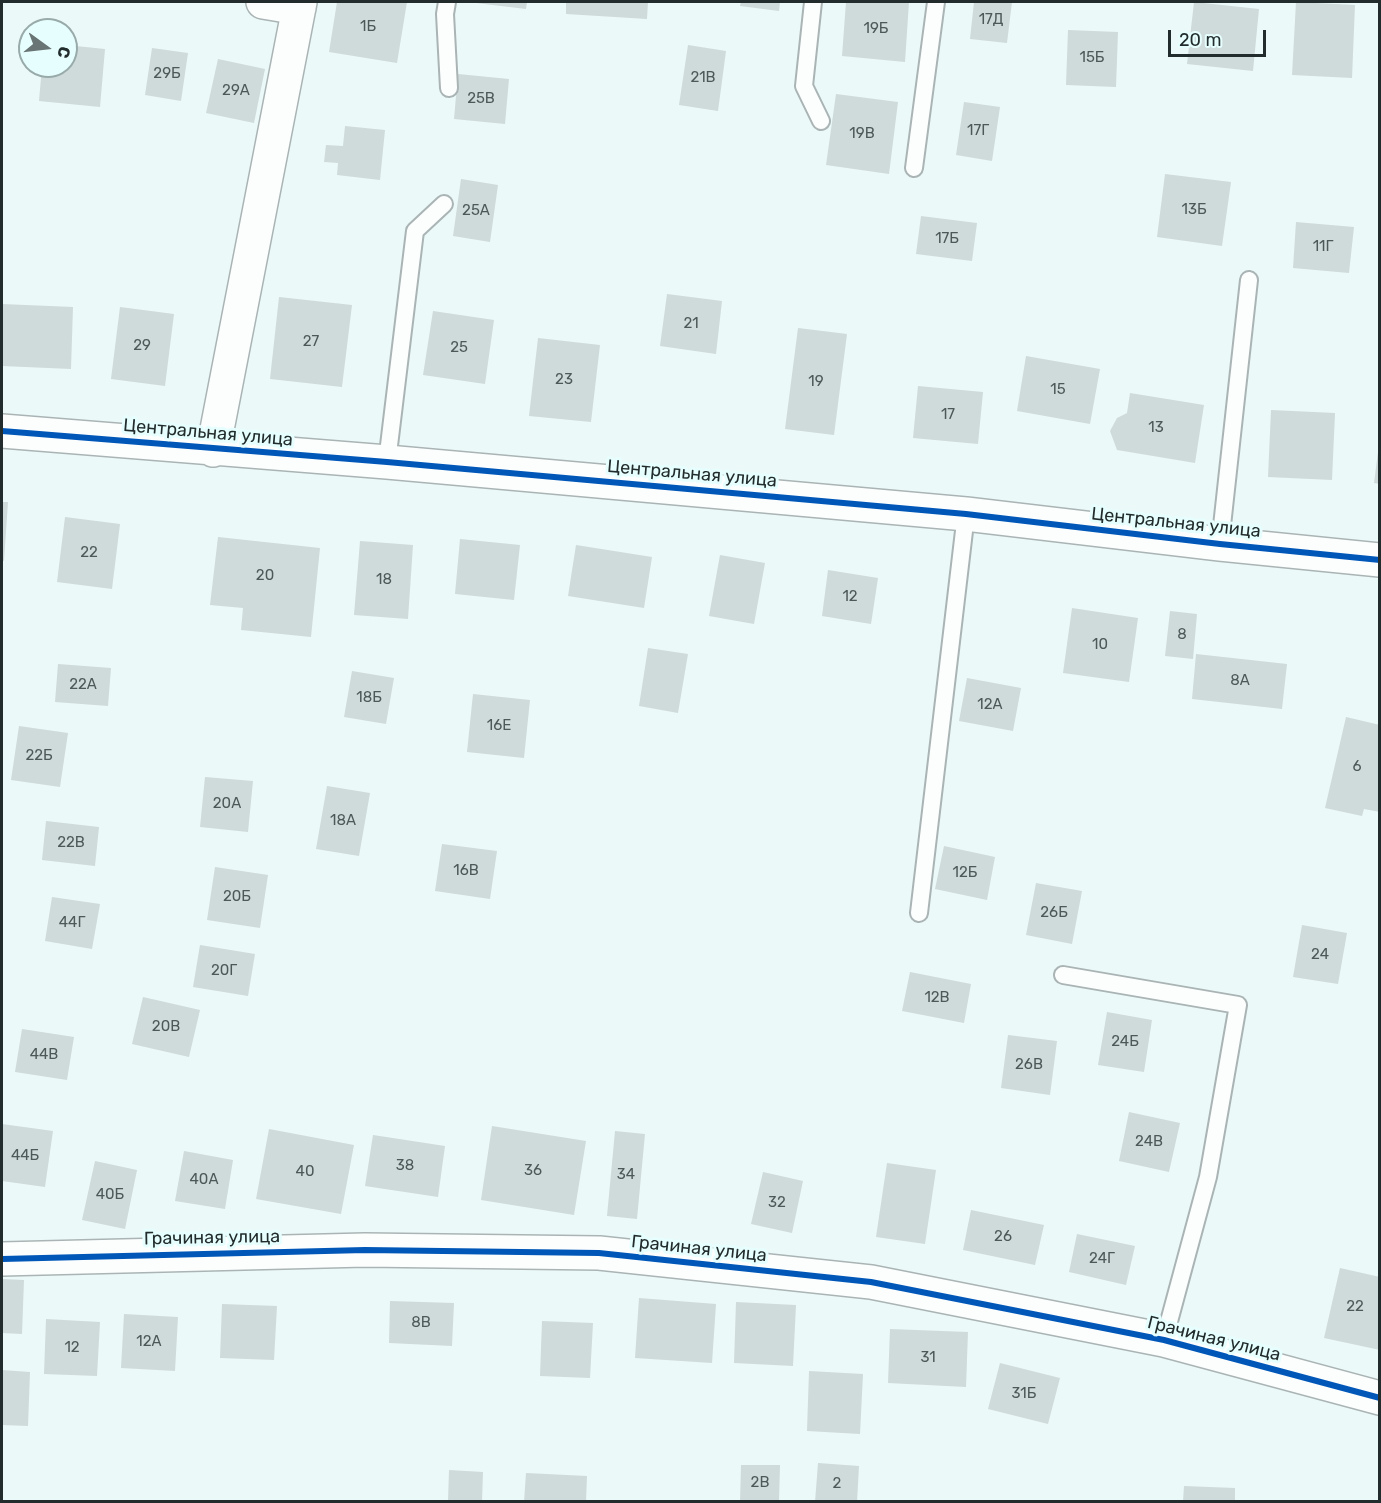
<!DOCTYPE html>
<meta charset="utf-8">
<style>
body{margin:0}
#map{position:relative;width:1381px;height:1503px;overflow:hidden;background:#ecf9f9;font-family:Rubik,sans-serif}
canvas{display:block}
.frame{position:absolute;inset:0;border:3px solid #222c2c;pointer-events:none}
.north{position:absolute;left:18px;top:18px;width:60px;height:60px;box-sizing:border-box;background:#e6fffe;border:2px solid #98abaa;border-radius:50%;rotate:105deg;font-size:16px;font-weight:700;line-height:24px;text-align:center;color:#222c2c}
.north::after{content:'';display:block;margin:auto;width:21px;height:27px;background:#697474;clip-path:polygon(50% 0,100% 100%,50% 72%,0 100%)}
.scale{position:absolute;left:1168px;top:30px;width:98px;height:27px;box-sizing:border-box;border:3px solid #222c2c;border-top:0;padding-left:8px;font-size:18px;line-height:21px;white-space:nowrap;color:#222c2c;-webkit-text-stroke:4px #e6fffe;paint-order:stroke}
</style>
<div id="map">
<canvas width="1381" height="1503"></canvas>
<div class="frame"></div>
<div class="north">С</div>
<div class="scale">20 m</div>
</div>
<script>
const ctx = document.querySelector('canvas').getContext('2d');
ctx.lineJoin = 'round';
function paint(path, color) {
  ctx.fillStyle = color;
  ctx.fill(path, 'evenodd');
}
function stroke(path, color, width, dash) {
  ctx.strokeStyle = color;
  ctx.lineWidth = width;
  ctx.lineCap = dash ? 'butt' : 'round';
  ctx.setLineDash(dash || []);
  ctx.stroke(path);
}
function drawText(font, color, halo, rows, align = 'center') {
  ctx.font = font + ' Rubik,sans-serif';
  ctx.lineWidth = 6;
  ctx.setLineDash([]);
  ctx.textBaseline = 'middle';
  ctx.strokeStyle = halo;
  ctx.fillStyle = color;
  for (const [text, x, y, turn = 0] of rows) {
    ctx.save();
    ctx.translate(x, y);
    ctx.rotate((+turn || 0) * Math.PI / 180);
    ctx.textAlign = isNaN(turn) ? turn : align;
    if (halo) ctx.strokeText(text, 0, 0);
    ctx.fillText(text, 0, 0);
    ctx.restore();
  }
}
paint(new Path2D(`
 M337,2H407L397,63L329,52Z
 M476,2H527L526,9L476,3Z
 M566,2H648L647,19L566,14Z
 M741,2H780L779,11L740,6Z
 M846,2H909L905,62L842,56Z
 M974,2H1012L1007,43L970,39Z
 M1194,2L1259,9L1253,71L1187,64Z
 M1296,2L1355,5L1352,78L1292,75Z
 M1068,30L1118,32L1116,87L1066,85Z
 M66,45L105,49L100,107L39,101L42,66H66Z
 M688,45L726,51L718,111L679,105Z
 M152,48L188,53L181,101L145,95Z
 M218,59L265,69L254,123L206,113Z
 M458,74L509,79L505,124L454,119Z
 M836,94L898,102L889,174L826,165Z
 M964,102L1000,107L992,161L956,155Z
 M345,126L385,130L380,180L337,175L338,163L324,162L326,145L343,146Z
 M1165,174L1231,182L1222,246L1157,237Z
 M461,179L498,185L490,242L453,236Z
 M921,216L977,223L972,261L916,254Z
 M1296,222L1354,227L1349,273L1293,268Z
 M667,294L722,301L716,354L660,346Z
 M279,297L352,305L342,387L270,379Z
 M2,304L73,307L71,369L2,366Z
 M120,307L174,314L165,386L111,379Z
 M433,311L494,320L485,384L423,375Z
 M798,328L847,334L834,435L785,429Z
 M538,338L600,345L591,422L529,416Z
 M1026,356L1100,369L1090,424L1017,411Z
 M918,386L983,392L978,444L913,438Z
 M1130,393L1204,405L1195,463L1117,450L1110,431L1117,418L1127,413Z
 M1271,410L1335,413L1332,480L1268,477Z
 M1378,452H1380V484L1374,483Z
 M2,502H8L4,561L2,560Z
 M65,517L120,524L112,589L57,582Z
 M218,537L320,548L311,637L241,630L243,608L210,605Z
 M460,539L520,545L514,600L455,594Z
 M360,541L413,545L408,619L354,615Z
 M576,545L652,557L644,608L568,596Z
 M720,555L765,563L754,624L709,616Z
 M828,570L878,578L871,624L822,616Z
 M1072,608L1138,618L1129,682L1063,673Z
 M1170,611L1197,614L1193,659L1165,656Z
 M648,648L688,654L678,713L639,706Z
 M1196,654L1287,664L1282,709L1192,699Z
 M58,664L111,668L108,706L55,702Z
 M352,671L394,678L386,724L344,717Z
 M967,678L1021,688L1013,731L959,721Z
 M473,694L530,700L524,758L467,752Z
 M1346,717L1380,725V812L1364,809L1362,816L1325,808Z
 M19,726L68,733L60,787L11,780Z
 M205,777L253,781L248,832L200,827Z
 M327,786L370,793L359,856L316,849Z
 M46,821L99,827L95,866L42,860Z
 M442,844L497,851L490,899L435,891Z
 M944,846L995,857L987,900L935,889Z
 M215,867L268,875L260,928L207,920Z
 M1036,883L1082,891L1072,944L1026,935Z
 M52,897L100,904L92,949L45,941Z
 M1302,925L1347,933L1338,984L1293,977Z
 M200,945L255,954L248,996L193,987Z
 M910,972L971,984L964,1023L902,1011Z
 M143,997L200,1010L189,1057L132,1044Z
 M1107,1012L1152,1020L1144,1072L1098,1065Z
 M22,1029L74,1037L67,1080L15,1072Z
 M1008,1035L1057,1041L1050,1095L1001,1088Z
 M1129,1112L1180,1123L1169,1172L1119,1161Z
 M2,1124L53,1131L45,1187L2,1181Z
 M492,1126L586,1141L574,1215L481,1200Z
 M269,1129L354,1145L341,1214L256,1199Z
 M615,1131L645,1134L637,1219L607,1216Z
 M373,1135L445,1146L438,1197L365,1186Z
 M184,1151L233,1160L225,1209L175,1201Z
 M95,1161L137,1170L125,1229L82,1220Z
 M887,1163L936,1170L925,1244L876,1237Z
 M763,1172L803,1181L792,1233L751,1224Z
 M971,1210L1044,1225L1035,1265L963,1250Z
 M1077,1234L1135,1246L1126,1285L1069,1272Z
 M1340,1268L1380,1277V1350L1324,1338Z
 M2,1279L24,1280L22,1334L2,1333Z
 M639,1298L716,1304L712,1363L635,1358Z
 M390,1301L454,1303L452,1346L389,1343Z
 M736,1302L796,1305L793,1366L734,1363Z
 M222,1304L277,1306L274,1360L220,1358Z
 M124,1314L178,1317L175,1371L121,1368Z
 M46,1319L100,1322L97,1376L44,1374Z
 M542,1321L593,1323L590,1378L540,1376Z
 M890,1329L968,1332L966,1387L888,1383Z
 M1000,1363L1060,1378L1048,1424L988,1409Z
 M2,1370L30,1372L28,1426L2,1425Z
 M809,1371L863,1374L860,1434L807,1431Z
 M818,1463L859,1466L857,1502H815Z
 M741,1465H780L779,1502H740Z
 M449,1470L483,1472L482,1502H448Z
 M526,1473L587,1476L586,1502H524Z
 M1184,1486L1235,1488V1502H1183Z`), '#cfdada');
const service = new Path2D(`
 M447,2L445,14L449,88
 M813,2L804,86L821,121
 M914,168L936,2
 M387,462L415,231L444,204
 M1220,544L1249,280
 M919,913L966,514
 M1063,975L1238,1005L1208,1177L1164,1340`);
const minor = new Path2D(`
 M263,2L299,8
 M2,431L387,462L966,514L1220,544L1380,560
 M213,450L300,2
 M2,1259L365,1250L599,1253L871,1282L1164,1340L1380,1398`);
stroke(service, '#aab4b4', 20);
stroke(minor, '#aab4b4', 36);
stroke(service, '#fcfefe', 16);
stroke(minor, '#fcfefe', 33);
stroke(new Path2D(`
 M2,431L387,462L966,514L1220,544L1380,560
 M2,1259L365,1250L599,1253L871,1282L1164,1340L1380,1398`), '#0057b8', 6);
drawText('15px', '#4d5858', null, [
 ["17Д",991,20],
 ["1Б",368,27],
 ["19Б",876,29],
 ["15Б",1092,58],
 ["29Б",167,74],
 ["21В",703,78],
 ["29А",236,91],
 ["25В",481,99],
 ["17Г",978,131],
 ["19В",862,134],
 ["13Б",1194,210],
 ["25А",476,211],
 ["17Б",947,239],
 ["11Г",1323,247],
 ["21",691,324],
 ["27",311,342],
 ["29",142,346],
 ["25",459,348],
 ["23",564,380],
 ["19",816,382],
 ["15",1058,390],
 ["17",948,415],
 ["13",1156,428],
 ["22",89,553],
 ["20",265,576],
 ["18",384,580],
 ["12",850,597],
 ["8",1182,635],
 ["10",1100,645],
 ["8А",1240,681],
 ["22А",83,685],
 ["18Б",369,698],
 ["12А",990,705],
 ["16Е",499,726],
 ["22Б",39,756],
 ["6",1357,767],
 ["20А",227,804],
 ["18А",343,821],
 ["22В",71,843],
 ["16В",466,871],
 ["12Б",965,873],
 ["20Б",237,897],
 ["26Б",1054,913],
 ["44Г",72,923],
 ["24",1320,955],
 ["20Г",224,971],
 ["12В",937,998],
 ["20В",166,1027],
 ["24Б",1125,1042],
 ["44В",44,1055],
 ["26В",1029,1065],
 ["24В",1149,1142],
 ["44Б",25,1156],
 ["38",405,1166],
 ["36",533,1171],
 ["40",305,1172],
 ["34",626,1175],
 ["40А",204,1180],
 ["40Б",110,1195],
 ["32",777,1203],
 ["26",1003,1237],
 ["24Г",1102,1259],
 ["22",1355,1307],
 ["8В",421,1323],
 ["12А",149,1342],
 ["12",72,1348],
 ["31",928,1358],
 ["31Б",1024,1394],
 ["2В",760,1483],
 ["2",837,1484]
]);
drawText('18px', '#222c2c', '#e6fffe', [
 ["Центральная улица",208,433,5],
 ["Центральная улица",692,474,5],
 ["Центральная улица",1176,523,6],
 ["Грачиная улица",212,1238,-1],
 ["Грачиная улица",699,1249,6],
 ["Грачиная улица",1214,1339,14]
]);
</script>
